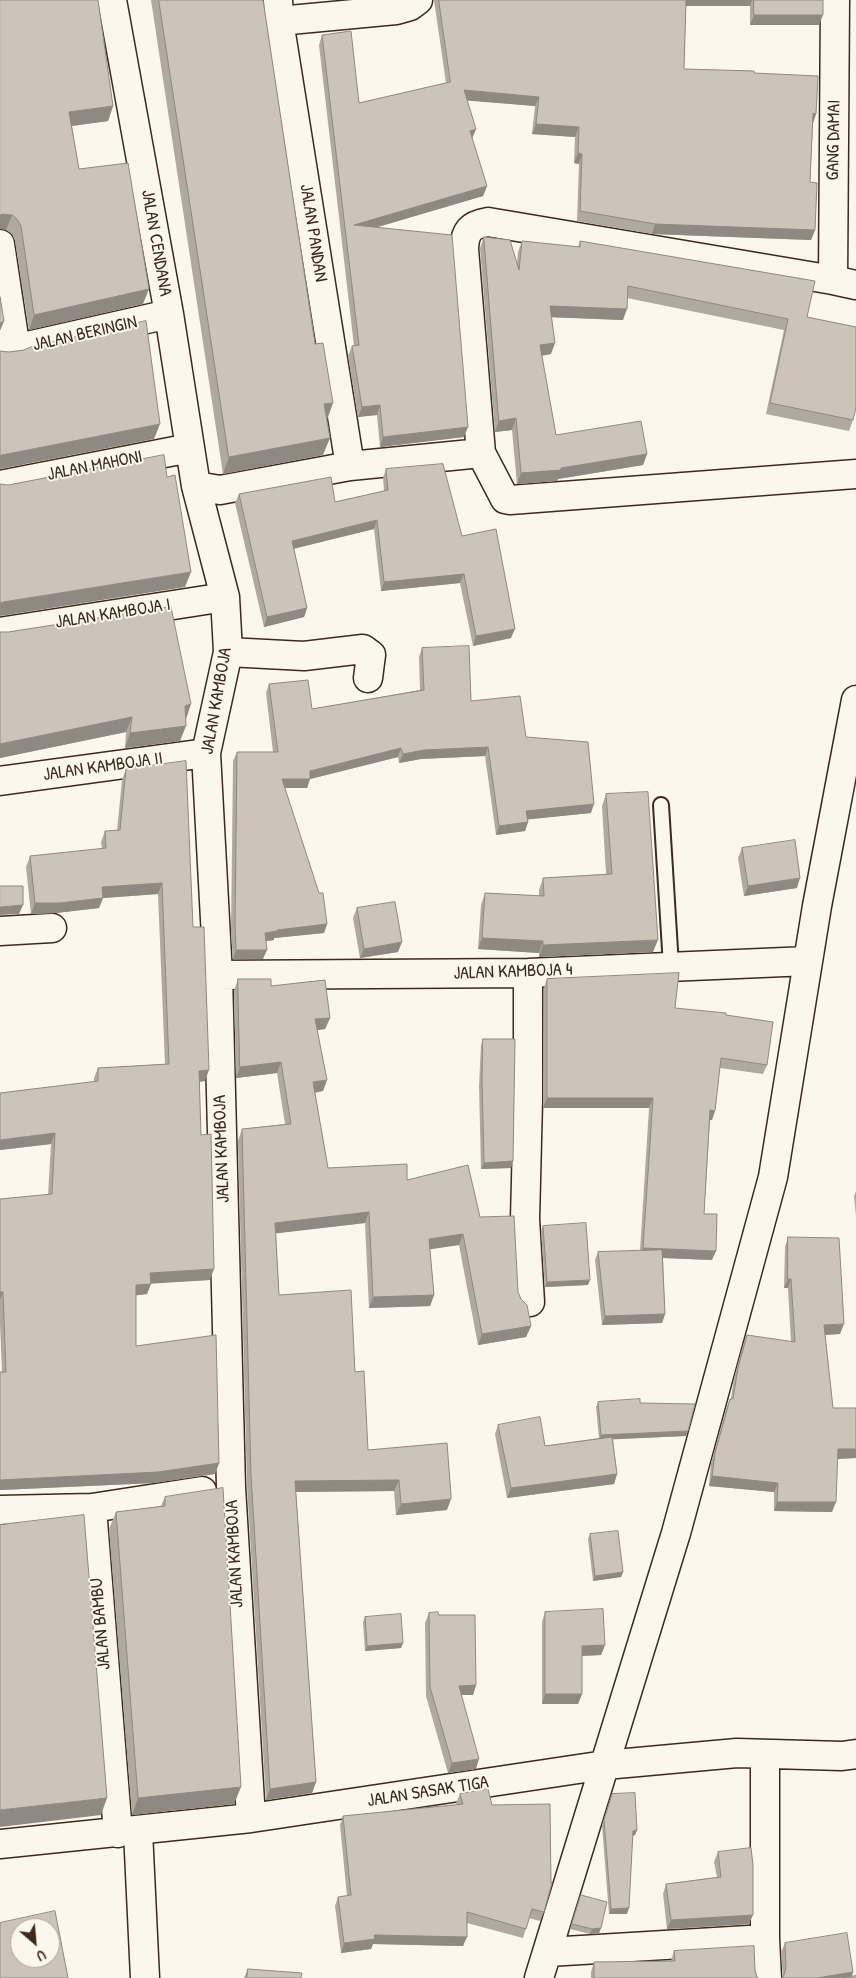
<!DOCTYPE html>
<style>
body{margin:0}
#map{position:relative;width:856px;height:1978px;overflow:hidden;background:#fbf7ec;font-family:"Patrick Hand",sans-serif}
canvas{display:block}
.north{position:absolute;left:10px;top:1918px;width:50px;height:50px;box-sizing:border-box;background:#fbf7ec;border:1px solid #aea59a;border-radius:50%;rotate:153deg;font-size:14px;font-weight:700;line-height:20px;text-align:center;color:#3b2a1e}
.north::after{content:'';display:block;margin:auto;width:18px;height:22px;background:#3b2a1e;clip-path:polygon(50% 0,100% 100%,50% 72%,0 100%)}
</style>
<div id="map">
<canvas width="856" height="1978"></canvas>
<div class="north">U</div>
</div>
<script>
const ctx = document.querySelector('canvas').getContext('2d');
ctx.lineJoin = 'round';
function stroke(path, color, width, dash) {
  ctx.strokeStyle = color;
  ctx.lineWidth = width;
  ctx.lineCap = dash ? 'butt' : 'round';
  ctx.setLineDash(dash || []);
  ctx.stroke(path);
}
function paint(path, color) {
  ctx.fillStyle = color;
  ctx.fill(path, 'evenodd');
}
function drawText(font, color, halo, rows, align = 'center') {
  ctx.font = font + ' "Patrick Hand",sans-serif';
  ctx.lineWidth = 4;
  ctx.setLineDash([]);
  ctx.textBaseline = 'middle';
  ctx.strokeStyle = halo;
  ctx.fillStyle = color;
  for (const [text, x, y, turn = 0] of rows) {
    ctx.save();
    ctx.translate(x, y);
    ctx.rotate((+turn || 0) * Math.PI / 180);
    ctx.textAlign = isNaN(turn) ? turn : align;
    if (halo) ctx.strokeText(text, 0, 0);
    ctx.fillText(text, 0, 0);
    ctx.restore();
  }
}
const lane = new Path2D(`
 M661,805L671,966`);
const street = new Path2D(`
 M112,0L169,314L196,486L225,597L228,652L206,753L218,975L231,1487L251,1818
 M278,0L279,21L350,466
 M279,21L396,10L410,6L418,0
 M0,244L16,350
 M833,280L835,0
 M856,285L833,280L488,222C470,225 465,231 464,249L481,453L505,499L510,500L856,474
 M0,352L169,314
 M0,485L190,448
 M196,486L220,490L350,466L481,453
 M0,632L225,597
 M228,652L304,656L363,649L371,655L368,678
 M0,781L206,753
 M0,931L52,928
 M528,973V1101L525,1219L530,1302
 M218,975L528,973L808,961
 M92,1508L118,1833
 M0,1510L92,1508L202,1491
 M765,1754V1939L767,1978
 M138,1831L145,1978
 M0,1844L251,1818L605,1765L737,1753L842,1756L856,1754
 M548,1952L765,1939
 M539,1978L676,1533L773,1177L817,906L856,700`);
stroke(lane, '#3b2a1e', 18);
stroke(street, '#3b2a1e', 31);
stroke(lane, '#fbf7ec', 14);
stroke(street, '#fbf7ec', 28);
paint(new Path2D(`
 M0,0L113,106L108,121L72,126L79,169L143,304L29,330L15,241L12,234L6,230Z
 M151,0H263L327,420L323,455L223,474Z
 M434,0H823L819,25H750V6H686L684,69L754,73L816,114L813,123L810,182L815,230L811,240L652,234L577,221L579,164L574,163L575,137L532,134L535,106L467,100L472,138L487,186L483,196L376,227L464,437L380,447L377,415L358,417L348,356L352,346H354L319,45L322,35L359,103L446,83Z
 M484,237L517,263L518,252L522,241L578,247L580,241L807,317L853,420L849,431L766,414L784,330L627,298L623,320L551,317V354L542,356L556,435L647,454L643,465L558,479L557,481L517,484L512,430L495,432L480,248Z
 M386,469L462,536L511,638L473,646L460,583L381,591L374,529L294,548L307,608L304,617L264,627L235,503L239,494L335,502L384,491L383,478Z
 M0,632L186,719L180,741L125,748L126,732L0,758Z
 M422,648L471,701L526,737L591,813L528,819V822L525,831L496,835L485,756L421,759L399,763L398,757L310,779L307,788H285L327,924L324,933L274,938V940L266,941L263,959H233L231,934L233,761L237,752H273L266,693L269,684L312,709L420,690L419,657Z
 M126,769L193,927L205,1081L199,1082L201,1135L210,1280L151,1283L147,1294L136,1295V1346L219,1463L215,1474L154,1483L0,1490V1372H2L0,1324V1199L48,1195L51,1144L0,1150V1093L94,1082V1078L98,1068L165,1064L158,894L103,898L99,908L56,913L31,914L26,867L30,856L102,849L101,842L105,831H117L122,780Z
 M606,794L653,952L539,957V953L478,949L481,905L485,893L539,896V890L543,878L606,874L602,806Z
 M742,848L797,888L744,896L738,858Z
 M357,908L398,952L360,958L353,918Z
 M238,979L271,986L330,1018L325,1029L317,1030L327,1080L323,1091L315,1092L328,1168L407,1180L480,1217L518,1292L531,1326L526,1337L478,1345L459,1245L430,1249L434,1295L430,1306L369,1308L365,1223L276,1233L279,1295L355,1372L368,1450L447,1510L396,1515L394,1491L296,1492L316,1782L312,1793L266,1800L247,1486L238,1141L242,1129L285,1124L277,1073L236,1078L234,991Z
 M547,979L675,1008L726,1015L767,1065L763,1074L720,1068L712,1120H710L704,1214L712,1260L663,1258L665,1314L662,1323L602,1325L595,1260L598,1252L640,1251L649,1108H543L544,988Z
 M483,1039L513,1161L511,1168L481,1169L479,1086L481,1045Z
 M856,1191V1216L854,1196Z
 M543,1226L588,1285L545,1287L541,1231Z
 M788,1237L840,1334L825,1335L833,1408H856V1458L837,1459L832,1512L774,1511V1492L709,1486L711,1463L726,1409L730,1399H731L734,1378L743,1345L747,1335L791,1342L788,1288H784L785,1247Z
 M598,1402L640,1403L686,1436L613,1439L617,1474L614,1484L507,1498L495,1434L498,1425L545,1446L599,1438L596,1407Z
 M165,1497L234,1804L132,1815L109,1529L116,1512L161,1506Z
 M590,1534L623,1572L621,1577L593,1581L588,1539Z
 M545,1612L605,1645L601,1655L582,1656V1694L578,1704H542V1622Z
 M429,1613L439,1615L476,1685L473,1695H461L476,1769L448,1773L426,1696L425,1623Z
 M365,1617L403,1643L401,1648L365,1651L363,1622Z
 M460,1794L492,1805L544,1912L540,1921L529,1918L523,1938L467,1923L463,1946L373,1944L371,1949L341,1953L335,1906L338,1897L347,1896L340,1825L343,1816L457,1805L456,1803Z
 M612,1794L637,1830L635,1835L633,1836L627,1914H609L602,1825Z
 M718,1852L749,1924L667,1929L663,1894L666,1884L717,1877L714,1862Z
 M581,1895L601,1928L599,1933L590,1934L570,1929Z
 M785,1943L853,1972L852,1976L856,1978L783,1977L781,1952Z
 M674,1951L755,1970L757,1977L758,1978H591V1972L594,1962L671,1961Z
 M248,1969L301,1978H244Z`), '#afa99f');
paint(new Path2D(`
 M685,0H752L750,6H683Z
 M754,15H823L819,25H750Z
 M464,90L539,97L535,106L460,100Z
 M113,106L108,121L64,127L69,112Z
 M813,113L816,114L813,123Z
 M536,124L579,127L575,137L532,134Z
 M476,129L472,139L470,131Z
 M578,153L582,154L579,164L574,163Z
 M487,186L483,196L351,235L354,225Z
 M3,214L12,215L6,230L0,229V215Z
 M655,224L815,230L811,240L652,234Z
 M149,289L143,304L29,330L34,315Z
 M550,306L627,309L623,320L545,317Z
 M4,321L0,331V323Z
 M555,343L551,354L536,356L540,345Z
 M333,403L327,420L324,404Z
 M380,405L377,415L358,417L362,407Z
 M516,418L512,430L495,432L499,421Z
 M160,424L154,439L0,469V456L2,455Z
 M468,427L464,437L380,447L383,437Z
 M330,438L323,455L223,474L229,457Z
 M647,454L643,465L558,479L557,481L517,484L521,473L561,468Z
 M377,520L374,529L289,550L292,541Z
 M191,572L185,587L0,616V603L3,602Z
 M464,574L460,583L381,591L384,582Z
 M307,608L304,617L264,627L267,617Z
 M515,629L511,638L473,646L476,636Z
 M191,704L186,719L179,720L185,706Z
 M132,717L126,732L0,758V744Z
 M186,726L180,741L125,748L130,733Z
 M488,747L485,756L421,759L399,763L403,754L424,750Z
 M401,748L398,757L310,779L307,788H279L282,779L310,771Z
 M594,804L591,813L523,820L526,811Z
 M528,822L525,831L496,835L499,826Z
 M800,878L797,888L744,896L748,886Z
 M162,883L158,894L103,898L99,908L56,913L31,914L35,903L102,887Z
 M23,905L19,914L0,915V907Z
 M327,924L324,933L274,938V940L261,942L265,933L277,930Z
 M482,938L543,941L539,953L478,949Z
 M658,940L653,952L539,957L543,945Z
 M402,942L398,952L360,958L364,949Z
 M236,950H267L263,959H233Z
 M330,1018L325,1029L311,1031L315,1019Z
 M281,1062L277,1073L236,1078L240,1067Z
 M209,1070L205,1081L195,1082L199,1071Z
 M327,1080L323,1091L309,1094L313,1082Z
 M547,1098H653L649,1108H543Z
 M710,1110L715,1111L712,1120H707Z
 M55,1133L51,1144L0,1150V1140Z
 M513,1161L511,1168L481,1169L484,1163Z
 M369,1212L365,1223L271,1234L275,1223Z
 M463,1234L459,1245L425,1250L429,1239Z
 M643,1248L716,1251L712,1260L639,1257Z
 M214,1269L210,1280L146,1284L150,1273Z
 M788,1279H791L788,1288H784Z
 M590,1280L588,1285L545,1287L547,1282Z
 M151,1284L147,1294L132,1296L136,1285Z
 M0,1292H3L0,1300Z
 M434,1295L430,1306L369,1308L373,1297Z
 M665,1314L662,1323L602,1325L605,1316Z
 M844,1324L840,1334L821,1335L824,1325Z
 M531,1326L526,1337L478,1345L482,1334Z
 M688,1431L686,1436L599,1440L601,1435Z
 M838,1449H856V1458L834,1459Z
 M219,1463L215,1474L154,1483L0,1490V1480Z
 M617,1474L614,1484L507,1498L511,1488Z
 M712,1476L778,1483L774,1492L709,1486Z
 M399,1480L394,1491L291,1492L295,1481Z
 M451,1499L447,1510L396,1515L401,1504Z
 M777,1502H836L832,1512L774,1511Z
 M623,1572L621,1577L593,1581L595,1576Z
 M403,1643L401,1648L365,1651L367,1646Z
 M605,1645L601,1655L579,1656L582,1646Z
 M476,1685L473,1695H455L459,1686Z
 M545,1694H582L578,1704H542Z
 M479,1759L476,1769L448,1773L452,1763Z
 M316,1782L312,1793L266,1800L270,1789Z
 M241,1787L234,1804L132,1815L138,1798Z
 M107,1798L101,1815L0,1827V1810Z
 M637,1830L635,1835L631,1836L633,1831Z
 M629,1908L627,1914H609L611,1909Z
 M753,1915L749,1924L667,1929L671,1920Z
 M601,1928L599,1933L590,1934L592,1929Z
 M374,1935L467,1937L463,1946L373,1944L371,1949L341,1953L344,1943Z
 M853,1972L851,1978H817Z`), '#8f8982');
const building = new Path2D(`
 M0,0H98L113,106L69,112L79,169L128,163L149,289L34,315L21,226L17,219L12,215L3,214L0,215Z
 M159,0H263L315,344L323,343L333,403L324,404L330,438L229,457Z
 M439,0H686L684,69L754,71V73L818,76L816,114L813,113L810,182L817,183L815,230L655,224L580,211L582,154L578,153L579,127L536,124L539,97L464,90L476,129L470,131L487,186L354,225L452,235L468,427L383,437L380,405L362,407L352,346L359,345L322,35L351,31L359,103L450,82Z
 M754,0H823V15H754Z
 M484,237L510,240L519,270L522,241L580,247V241L815,281L807,317L856,327V408L853,420L770,403L788,319L628,286L627,309L550,306L555,343L540,345L556,435L641,421L647,454L561,468V470L521,473L516,418L499,421Z
 M0,297L4,321L0,323Z
 M146,321L160,424L2,455L0,456V351L9,352L24,350L31,347Z
 M164,455L167,477L175,475L191,572L3,602L0,603V484L8,485Z
 M443,464L462,536L496,529L515,629L476,636L464,574L384,582L377,520L292,541L307,608L267,617L239,494L331,477L335,502L388,490L386,469Z
 M171,607L191,704L185,706L186,726L130,733L132,717L0,744V632H8Z
 M469,646L471,701L520,696L526,737L588,742L594,804L526,811L528,822L499,826L488,747L424,750L403,754L401,748L310,771V779H282L319,893H323L327,924L277,930V931L265,933L267,950H236L235,925L237,752H278L269,684L308,680L312,709L424,690L422,648Z
 M186,761L193,927H204L209,1070L199,1071L201,1135L211,1134L214,1269L150,1273L151,1284L136,1285V1346L216,1335L219,1463L158,1472L0,1480V1372H6L3,1292H0V1199L52,1194L55,1133L0,1140V1093L98,1081V1068L169,1064L162,883L102,887L103,898L60,903H35L30,856L106,848L105,831L120,830L126,769Z
 M648,792L658,940L543,945V941L482,938L485,893L544,896L543,878L612,874L606,794Z
 M795,840L800,878L748,886L742,848Z
 M0,886H23V905L0,907Z
 M395,902L402,942L364,949L357,908Z
 M679,973L675,1008L726,1013V1015L773,1022L767,1065L721,1058L715,1111L710,1110L704,1214H717L716,1251L643,1248L653,1098H547V979Z
 M238,979H271V986L325,980L330,1018L315,1019L327,1080L313,1082L328,1168L407,1164V1180L468,1165L480,1217L514,1216L518,1292L521,1299L527,1305L531,1326L482,1334L463,1234L429,1239L434,1295L373,1297L369,1212L275,1223L279,1295L351,1290L355,1372L364,1371L368,1450L447,1443L451,1495V1499L401,1504L399,1480L295,1481L316,1782L270,1789L251,1475L242,1129L291,1124L281,1062L240,1067Z
 M483,1039H515L513,1161L484,1163L482,1080Z
 M586,1223L590,1280L547,1282L543,1226Z
 M788,1237L839,1238L844,1324L824,1325L833,1408H856V1449H838L836,1502H777L778,1483L712,1476L715,1453L730,1399H733L738,1368L747,1335L795,1342L791,1279H788Z
 M662,1250L665,1314L605,1316L598,1252Z
 M640,1399V1403L695,1404L688,1431L601,1435L598,1402Z
 M540,1417L545,1446L612,1437L617,1474L511,1488L498,1425Z
 M223,1488L241,1787L138,1798L116,1512L165,1506V1497Z
 M84,1515L107,1798L0,1810V1525Z
 M618,1531L623,1572L595,1576L590,1534Z
 M603,1609L605,1645L582,1646V1694H545V1612Z
 M438,1612L439,1615H475L476,1685L459,1686L479,1759L452,1763L430,1687L429,1613Z
 M401,1614L403,1643L367,1646L365,1617Z
 M488,1789L492,1805L550,1804L551,1883H552L544,1912L532,1909L526,1929L467,1912V1937L374,1935L375,1939L344,1943L338,1897L351,1895L343,1816L463,1804L460,1794Z
 M635,1793L637,1830L633,1831L629,1908L611,1909L604,1820L612,1794Z
 M751,1848L753,1865V1915L671,1920L666,1884L721,1877L718,1852Z
 M581,1895L607,1902L601,1928L592,1929L572,1924Z
 M55,1911L68,1978H0V1923ZM20,1928H50V1958H20Z
 M847,1933L853,1972L817,1978H782L784,1975L786,1968L785,1943Z
 M754,1946L755,1970L757,1977L758,1978H594V1962L675,1961L674,1951Z
 M248,1969L302,1973L301,1978H247Z
 M856,1976V1978H842Z`);
paint(building, '#ccc4b9');
stroke(building, '#8f8982', 1);
drawText('18px', '#3b2a1e', '#fbf7ec', [
 ["GANG DAMAI",834,140,-89],
 ["JALAN PANDAN",313,233,81],
 ["JALAN CENDANA",156,243,80],
 ["JALAN BERINGIN",85,334,-13],
 ["JALAN MAHONI",95,466,-11],
 ["JALAN KAMBOJA I",113,614,-9],
 ["JALAN KAMBOJA",217,701,-80],
 ["JALAN KAMBOJA II",103,767,-8],
 ["JALAN KAMBOJA 4",513,972,-2],
 ["JALAN KAMBOJA",222,1149,-92],
 ["JALAN KAMBOJA",235,1554,-93],
 ["JALAN BAMBU",101,1624,-95],
 ["JALAN SASAK TIGA",428,1792,-9]
]);
</script>
